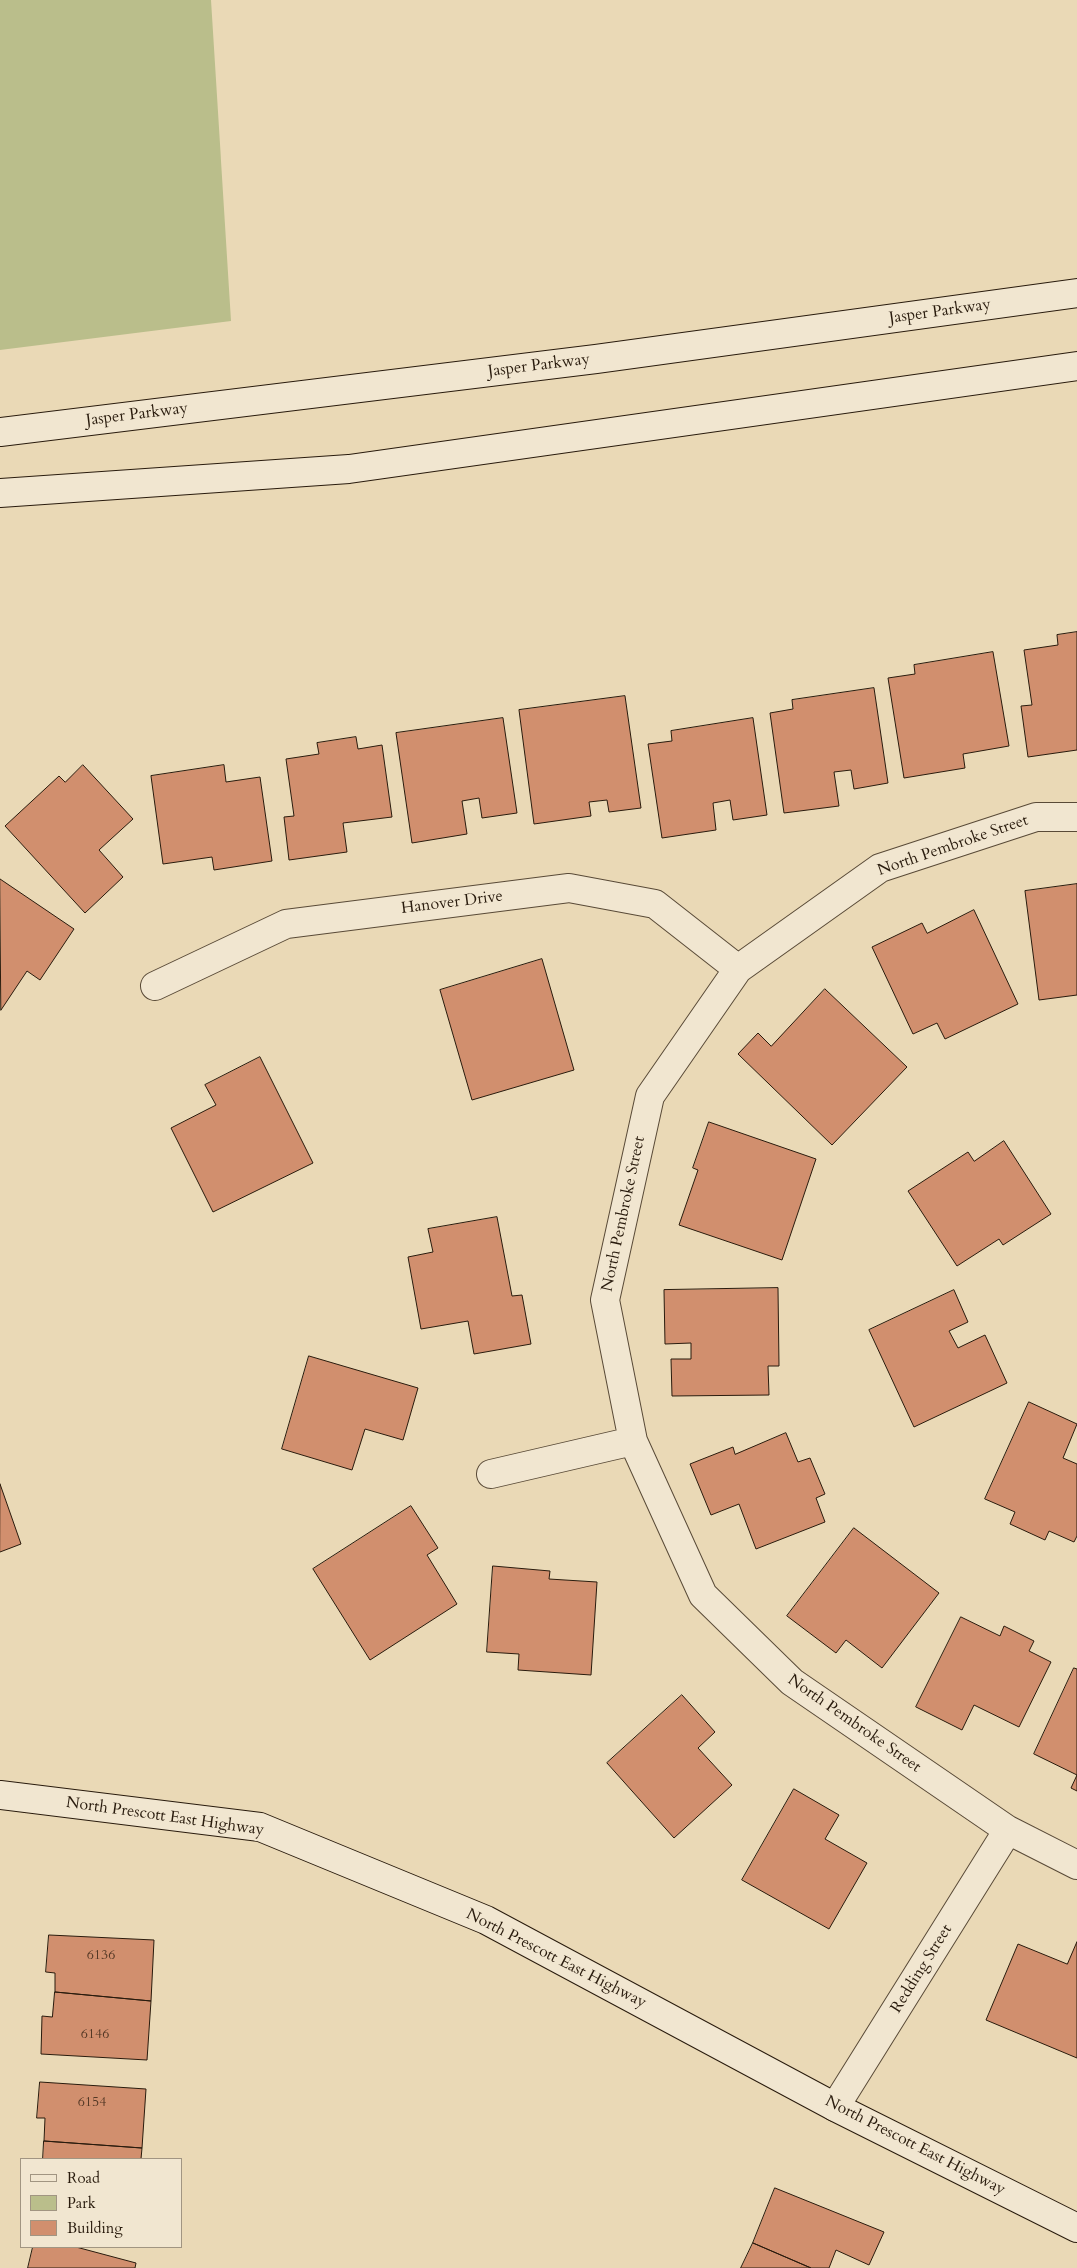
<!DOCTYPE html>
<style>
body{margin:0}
#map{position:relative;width:1077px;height:2268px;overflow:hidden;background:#ead9b6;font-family:Cardo,serif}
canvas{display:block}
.legend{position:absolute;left:20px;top:2158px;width:162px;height:90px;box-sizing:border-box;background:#f1e6d0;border:1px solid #a19582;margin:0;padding:6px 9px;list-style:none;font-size:15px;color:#291b0d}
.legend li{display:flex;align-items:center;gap:10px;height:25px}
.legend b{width:25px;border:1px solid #a19582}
</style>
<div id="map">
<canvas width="1077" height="2268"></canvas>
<ul class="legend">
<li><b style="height:6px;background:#f1e6d0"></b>Road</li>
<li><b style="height:14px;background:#babe8b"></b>Park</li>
<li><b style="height:14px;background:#d18f6e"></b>Building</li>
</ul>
</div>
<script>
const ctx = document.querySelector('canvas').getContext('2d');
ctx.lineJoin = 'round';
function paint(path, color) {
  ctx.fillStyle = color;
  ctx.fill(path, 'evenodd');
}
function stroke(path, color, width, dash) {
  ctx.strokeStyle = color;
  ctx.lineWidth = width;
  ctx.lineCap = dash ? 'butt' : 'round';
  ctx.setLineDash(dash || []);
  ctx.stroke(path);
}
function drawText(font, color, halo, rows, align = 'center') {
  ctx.font = font + ' Cardo,serif';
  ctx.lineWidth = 4.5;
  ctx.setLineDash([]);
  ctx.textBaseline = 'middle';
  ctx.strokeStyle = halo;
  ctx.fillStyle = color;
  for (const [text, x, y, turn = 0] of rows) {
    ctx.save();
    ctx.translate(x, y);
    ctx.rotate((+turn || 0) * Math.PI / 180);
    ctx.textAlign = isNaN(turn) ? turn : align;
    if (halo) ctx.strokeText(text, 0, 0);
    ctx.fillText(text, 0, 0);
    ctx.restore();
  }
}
paint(new Path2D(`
 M0,0H211L231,321L0,350Z`), '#babe8b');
const building = new Path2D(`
 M1077,632V750L1028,757L1021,706L1032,705L1024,650L1058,645L1057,635Z
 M993,652L1009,746L963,754L965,768L904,778L888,678L915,674L914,665Z
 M874,688L888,783L854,789L851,770L834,772L839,806L784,813L770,713L793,709L792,700Z
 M625,696L641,808L609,812L607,800L589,802L591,816L534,824L519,710Z
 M503,718L517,813L482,818L479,798L462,801L467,834L412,843L396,733Z
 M753,718L767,815L733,820L730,800L713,803L716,830L662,838L648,744L672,741L671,731Z
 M356,737L358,749L382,745L392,817L343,823L347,852L289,860L284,817L294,816L286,759L319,754L317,743Z
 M83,765L133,819L99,850L123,877L85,913L5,826L59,776L65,782Z
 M224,765L226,782L260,777L272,861L214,870L212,857L163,864L151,776Z
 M0,879L74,929L40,980L27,971L1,1010Z
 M1077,884V995L1039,1000L1025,891Z
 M974,910L1018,1004L945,1039L937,1023L913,1034L872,947L922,923L927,933Z
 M542,959L574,1070L472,1100L440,990Z
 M825,989L907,1067L832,1145L738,1054L758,1033L771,1046Z
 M260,1057L313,1163L213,1212L171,1128L216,1105L205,1085Z
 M709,1122L816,1159L782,1260L679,1225L698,1170L693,1168Z
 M1004,1141L1051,1214L1003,1245L999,1239L957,1266L908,1191L968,1152L974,1161Z
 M497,1217L512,1296L522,1295L531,1344L474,1354L468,1321L421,1329L408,1257L433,1252L428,1229Z
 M778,1288L779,1366H768L769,1395L672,1396L671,1359H691V1343L665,1344L664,1290Z
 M954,1290L968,1322L949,1331L958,1348L985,1335L1007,1383L914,1427L869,1330Z
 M309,1356L418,1388L403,1440L365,1429L352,1470L282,1449Z
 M1029,1402L1077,1424L1063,1458L1077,1464V1536L1074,1542L1049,1531L1045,1540L1010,1524L1015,1512L985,1499Z
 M786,1433L798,1462L810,1458L825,1494L816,1498L825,1522L756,1549L739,1504L711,1515L690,1464L733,1447L735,1454Z
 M0,1484L21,1544L0,1552Z
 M411,1506L438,1548L427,1555L457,1604L370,1660L313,1569Z
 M854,1528L939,1593L882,1668L846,1640L836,1653L787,1616Z
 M493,1566L550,1571L549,1579L597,1582L591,1675L518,1670L519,1654L487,1652Z
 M961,1617L1000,1636L1004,1626L1034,1641L1029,1651L1051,1662L1019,1727L974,1705L962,1730L916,1707Z
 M1074,1668L1077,1669V1791L1071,1788L1077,1775L1034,1754Z
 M682,1695L715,1732L698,1748L732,1785L674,1838L607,1763Z
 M794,1789L839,1815L825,1839L867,1863L829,1929L742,1880Z
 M49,1935L154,1940L151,2001L55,1992V1973L46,1972Z
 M1077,1942V2058L986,2020L1018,1944L1067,1964Z
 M55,1992L151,2001L147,2060L41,2054L42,2016L52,2017Z
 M40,2082L146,2089L142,2148L44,2141L45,2118H37Z
 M44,2141L142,2148L141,2159H43Z
 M775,2188L884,2232L869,2265L836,2250L829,2268H811L753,2243Z
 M753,2243L811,2268H741Z
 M33,2247H76L136,2263L135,2268H28Z`);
paint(building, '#d18f6e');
stroke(building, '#291b0d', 1);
const street = new Path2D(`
 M1077,817H1036L880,868L738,969L650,1096L605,1300L633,1441L703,1595L792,1682L1008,1830L1077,1865
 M155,986L286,924L569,888L655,904L738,969
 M491,1474L633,1441
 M835,2107L1008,1830`);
const secondary = new Path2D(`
 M0,432L596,359L1077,293
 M0,493L349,469L1077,366
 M0,1795L260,1827L486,1920L835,2107L1077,2228`);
stroke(street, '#594a37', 30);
stroke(secondary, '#291b0d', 30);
stroke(street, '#f1e6d0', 28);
stroke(secondary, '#f1e6d0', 28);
drawText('14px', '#533825', null, [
 ["6136",101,1956],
 ["6146",95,2035],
 ["6154",92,2103]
]);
drawText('16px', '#291b0d', '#f1e6d0', [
 ["Jasper Parkway",940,312,-8],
 ["Jasper Parkway",539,366,-7],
 ["Jasper Parkway",137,415,-7],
 ["North Pembroke Street",953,846,-19],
 ["Hanover Drive",452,903,-7],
 ["North Pembroke Street",624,1214,-78],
 ["North Pembroke Street",854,1724,35],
 ["North Prescott East Highway",165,1817,8],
 ["North Prescott East Highway",556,1959,27],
 ["Redding Street",922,1969,-58],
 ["North Prescott East Highway",915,2146,27]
]);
</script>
